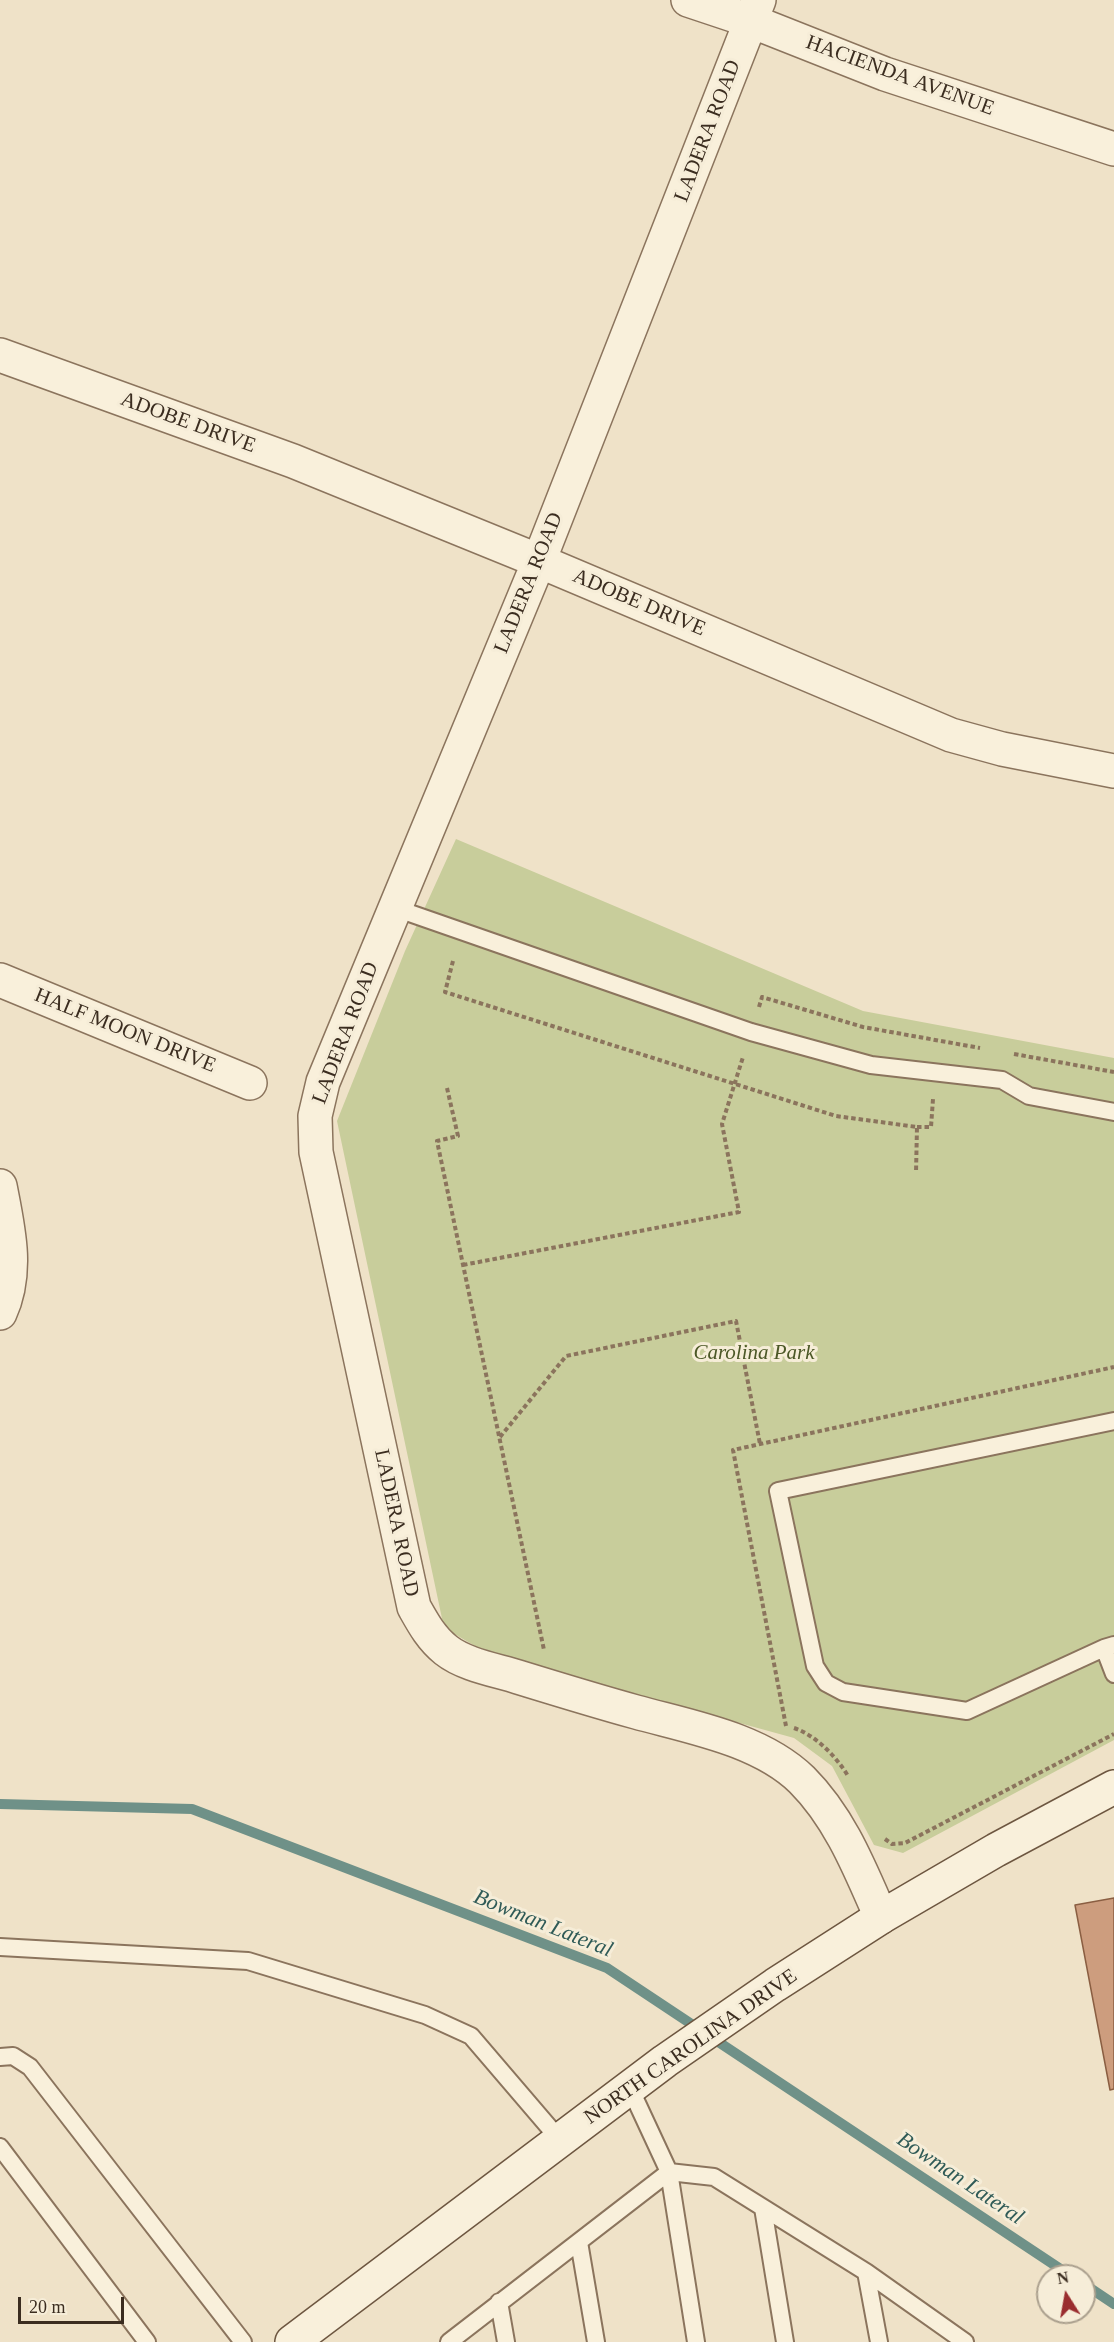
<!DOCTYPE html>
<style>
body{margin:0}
#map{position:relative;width:1114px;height:2342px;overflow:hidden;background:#efe2c8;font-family:"Times New Roman",serif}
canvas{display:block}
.north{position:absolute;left:1036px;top:2264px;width:60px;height:60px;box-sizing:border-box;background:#f6edd8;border:2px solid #aba08e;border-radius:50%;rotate:349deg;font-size:16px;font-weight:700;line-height:24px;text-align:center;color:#3b2d20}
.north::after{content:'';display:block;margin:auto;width:21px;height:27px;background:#9a2d2f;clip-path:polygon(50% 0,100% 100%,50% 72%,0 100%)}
.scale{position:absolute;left:18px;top:2297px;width:106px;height:27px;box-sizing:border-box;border:3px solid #3b2d20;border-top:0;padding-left:8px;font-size:18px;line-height:21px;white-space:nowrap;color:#3b2d20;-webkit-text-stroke:4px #f6edd8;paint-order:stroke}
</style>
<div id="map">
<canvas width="1114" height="2342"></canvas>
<div class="north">N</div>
<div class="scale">20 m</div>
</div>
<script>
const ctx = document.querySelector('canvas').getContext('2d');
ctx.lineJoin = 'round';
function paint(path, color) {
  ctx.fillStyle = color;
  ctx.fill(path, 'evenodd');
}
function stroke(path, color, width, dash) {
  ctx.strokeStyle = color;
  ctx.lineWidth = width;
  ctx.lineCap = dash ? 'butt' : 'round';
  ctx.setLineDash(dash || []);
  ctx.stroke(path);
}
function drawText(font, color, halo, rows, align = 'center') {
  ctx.font = font + ' "Times New Roman",serif';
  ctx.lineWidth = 6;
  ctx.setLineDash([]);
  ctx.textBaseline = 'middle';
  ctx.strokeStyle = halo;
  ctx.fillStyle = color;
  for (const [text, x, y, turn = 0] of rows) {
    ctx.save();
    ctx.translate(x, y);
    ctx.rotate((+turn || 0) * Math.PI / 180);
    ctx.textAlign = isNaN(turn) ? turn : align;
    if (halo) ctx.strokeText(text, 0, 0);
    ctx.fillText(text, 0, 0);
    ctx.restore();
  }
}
paint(new Path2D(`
 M456,839L863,1011L1114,1058V1740L903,1853L874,1845L832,1766L794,1738L489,1654L444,1628L337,1121L405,951Z`), '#c8cd9b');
stroke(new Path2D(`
 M0,1804L192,1809L607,1968L1071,2276
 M1084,2284L1114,2304`), '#6f9188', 10);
const building = new Path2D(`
 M1114,1898V2089L1110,2090L1075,1905Z`);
paint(building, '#cd9d7e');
stroke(building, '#8a5e42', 1.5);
const lane = new Path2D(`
 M395,908L751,1032L871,1065L1002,1080L1029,1096L1114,1112
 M1114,1421L778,1491L815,1666L826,1683L843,1692L967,1711L1104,1648L1114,1645
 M1104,1648L1114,1674
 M0,1947L248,1961L425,2015L471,2036L560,2140
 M0,2057L13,2056L30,2067L243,2342
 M630,2088L669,2172L696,2342
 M0,2147L147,2342
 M763,2208L785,2342
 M579,2242L596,2342
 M866,2272L879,2342
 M499,2302L506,2342
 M449,2342L669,2172L714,2177L866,2272L965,2342`);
const street = new Path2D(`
 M688,0L751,21L885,74L1114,149
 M759,0L539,561L323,1082L315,1116L316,1152L414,1607C423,1623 431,1638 446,1650C465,1665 496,1670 518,1677C557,1689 596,1701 636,1712C690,1727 760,1739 802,1780C840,1818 860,1869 881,1917
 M0,355L293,461L539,561L951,735L1002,749L1114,771
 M0,980L250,1083
 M0,1186C8,1227 19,1272 0,1313`);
const secondary = new Path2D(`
 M292,2342L665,2061L775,1985L881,1917L996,1850L1114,1787`);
stroke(lane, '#8b745d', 20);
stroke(street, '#8b745d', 36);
stroke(secondary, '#6d5640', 36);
stroke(new Path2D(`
 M453,961L445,992L836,1116L917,1127L916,1173
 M759,1007L762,997L863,1027L980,1048
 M1014,1054L1114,1072
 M447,1088L458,1136L437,1141L544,1650
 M917,1127H931L933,1099
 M463,1265L739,1212L722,1124L743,1057
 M500,1437L566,1356L736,1321L760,1444
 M786,1726L733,1450L1114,1367
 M794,1728C815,1735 836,1756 848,1776
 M885,1839L892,1844L905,1843L1114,1734`), '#8b745d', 4, [4.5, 3]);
stroke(lane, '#f9f0db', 16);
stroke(street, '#f9f0db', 33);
stroke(secondary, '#f9f0db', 33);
drawText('21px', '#3b2d20', '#f6edd8', [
 ["HACIENDA AVENUE",900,76,20],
 ["LADERA ROAD",708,131,-69],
 ["ADOBE DRIVE",188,423,20],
 ["LADERA ROAD",529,583,-68],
 ["ADOBE DRIVE",639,603,23],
 ["HALF MOON DRIVE",125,1031,22],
 ["LADERA ROAD",346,1033,-69],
 ["LADERA ROAD",396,1523,78],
 ["NORTH CAROLINA DRIVE",691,2047,-35]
]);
drawText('italic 21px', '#4c5827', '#f6edd8', [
 ["Carolina Park",754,1353]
]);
drawText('italic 22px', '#305b57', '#f6edd8', [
 ["Bowman Lateral",543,1924,22],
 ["Bowman Lateral",960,2179,34]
]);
</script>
